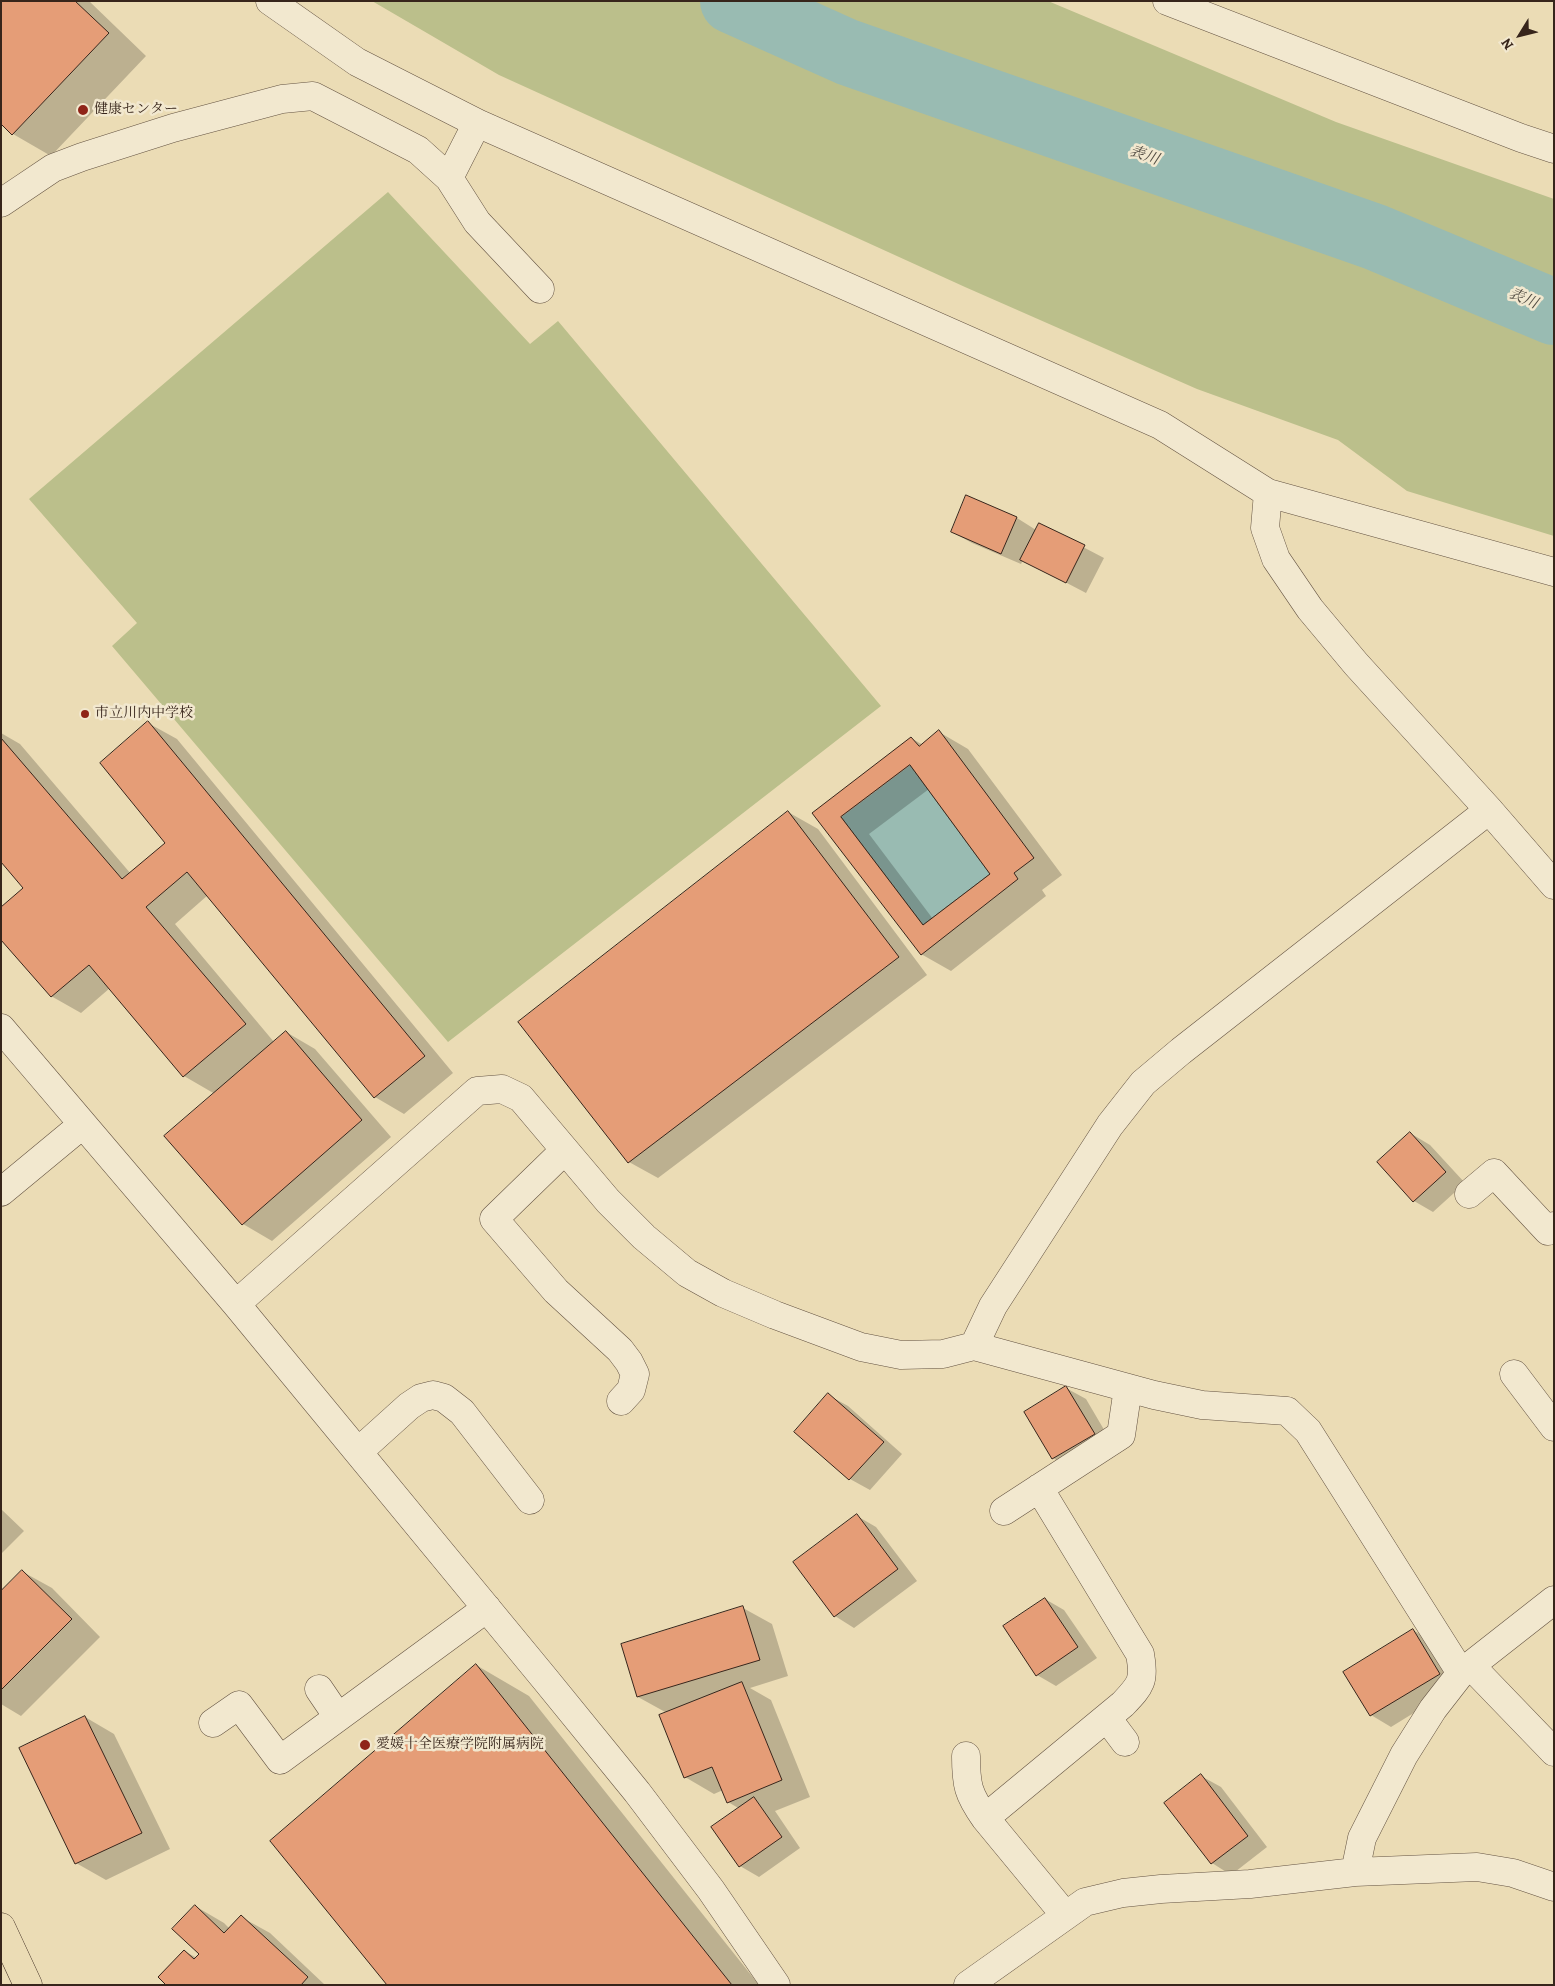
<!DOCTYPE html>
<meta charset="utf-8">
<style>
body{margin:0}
#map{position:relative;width:1555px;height:1986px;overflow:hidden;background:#ebdcb5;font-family:Alegreya,serif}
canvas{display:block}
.frame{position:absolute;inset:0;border:2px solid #37251b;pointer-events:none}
.north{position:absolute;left:1495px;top:10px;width:50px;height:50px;-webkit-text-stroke:4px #f2e8cf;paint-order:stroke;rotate:234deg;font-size:14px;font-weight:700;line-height:20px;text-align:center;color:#37251b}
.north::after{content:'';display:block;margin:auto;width:18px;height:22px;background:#37251b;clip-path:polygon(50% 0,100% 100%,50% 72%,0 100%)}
</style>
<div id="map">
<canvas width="1555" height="1986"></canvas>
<div class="frame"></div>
<div class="north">N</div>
</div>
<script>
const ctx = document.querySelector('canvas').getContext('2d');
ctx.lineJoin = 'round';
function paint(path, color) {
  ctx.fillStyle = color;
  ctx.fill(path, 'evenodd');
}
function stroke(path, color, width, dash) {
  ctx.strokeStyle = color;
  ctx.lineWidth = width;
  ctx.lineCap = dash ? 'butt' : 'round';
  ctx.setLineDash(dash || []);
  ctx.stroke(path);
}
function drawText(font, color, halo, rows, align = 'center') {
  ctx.font = font + ' Alegreya,"Noto Serif JP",serif';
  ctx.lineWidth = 5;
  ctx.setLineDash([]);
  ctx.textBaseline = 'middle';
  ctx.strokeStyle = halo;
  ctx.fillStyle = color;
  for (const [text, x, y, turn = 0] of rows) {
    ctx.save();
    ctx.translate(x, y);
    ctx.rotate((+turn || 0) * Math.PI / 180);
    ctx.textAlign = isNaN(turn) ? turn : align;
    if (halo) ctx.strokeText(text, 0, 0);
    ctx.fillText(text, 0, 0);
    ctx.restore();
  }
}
paint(new Path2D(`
 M372,1H1048L1336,122L1554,199V536L1407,491L1338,440L1197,389L965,287L499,75Z
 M388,192L530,344L558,321L881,706L448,1042L112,646L137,623L29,499Z`), '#bbbf8b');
const water = new Path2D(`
 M910,765L990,874L923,925L841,817Z`);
paint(water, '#99bbb2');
stroke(water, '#727f76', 1);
paint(new Path2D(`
 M1,1H89L146,56L51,156L13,134L1,123Z
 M967,497L1017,518L1036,530L1039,524L1104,558L1086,593L1023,560L1021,564L972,543L952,532Z
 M148,723L177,739L453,1073L404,1114L375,1097L208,895L175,924L274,1042L286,1032L315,1049L391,1137L272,1241L243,1224L215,1094L184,1076L110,988L81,1013L51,996L25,888L1,860V733L20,744L131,874L167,843Z
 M939,732L968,749L1062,875L1042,890L1046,896L951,971L921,954L814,813L911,738L923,745ZM929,789L992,874L933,919L869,834Z
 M788,812L818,829L927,975L658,1178L629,1162Z
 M1410,1133L1430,1145L1465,1183L1433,1212L1414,1201Z
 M1066,1388L1086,1399L1113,1445L1073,1470L1053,1458L1026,1412Z
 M828,1395L848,1406L902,1454L870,1490L850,1479L796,1431Z
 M1,1509L24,1531L1,1554Z
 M857,1516L876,1527L917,1581L854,1628L835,1616Z
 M23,1572L52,1588L100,1637L21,1716L1,1704V1593Z
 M1045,1599L1064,1610L1097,1658L1056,1686L1037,1675Z
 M743,1608L772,1624L788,1676L750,1688L771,1700L810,1797L775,1811L800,1848L759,1877L740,1866V1809L728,1802L723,1790L714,1794L685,1777L667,1713L638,1697Z
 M1413,1630L1433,1642L1459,1685L1391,1727L1371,1715L1345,1672Z
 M476,1665L529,1696L759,1985H389Z
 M85,1717L114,1734L170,1849L106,1880L76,1863L21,1749Z
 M1201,1776L1221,1787L1267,1847L1231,1875L1212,1863L1166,1803Z
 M195,1906L224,1923L230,1929L241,1917L270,1933L325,1985H167L184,1951L197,1958L200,1954Z`), '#0003');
stroke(new Path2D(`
 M733,1L847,52L1375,237L1554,312`), '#99bbb2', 66);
const building = new Path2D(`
 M1,1H75L109,33L12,135L1,124Z
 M966,495L1017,517L1001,554L951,532Z
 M1039,523L1085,545L1066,583L1020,560Z
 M148,721L425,1056L374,1098L187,872L146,907L246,1024L183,1077L89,965L51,997L1,940V907L23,888L1,862V738L122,879L165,843L100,763Z
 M939,730L1034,858L1014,873L1018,879L921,955L812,813L911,737L919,746ZM910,765L990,874L923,925L841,817Z
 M788,811L899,957L628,1163L518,1022Z
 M286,1031L362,1120L242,1225L164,1136Z
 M1410,1132L1446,1172L1413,1202L1377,1162Z
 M1066,1386L1095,1434L1052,1459L1024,1412Z
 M828,1393L884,1442L849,1480L794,1432Z
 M857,1514L898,1569L834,1617L793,1562Z
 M22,1570L72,1619L1,1690V1591Z
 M1045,1598L1078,1647L1036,1676L1003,1626Z
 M743,1606L760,1660L637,1697L621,1644Z
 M1413,1629L1440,1674L1370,1716L1343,1672Z
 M476,1664L732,1985H387L270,1841Z
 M742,1682L782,1780L727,1803L712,1767L684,1778L659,1715Z
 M85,1716L142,1833L75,1864L19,1748Z
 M1201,1774L1248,1836L1211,1864L1164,1803Z
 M754,1797L782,1837L739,1867L711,1827Z
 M195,1905L224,1933L241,1915L308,1977L301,1985H166L158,1977L184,1950L194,1959L199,1954L172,1929Z`);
paint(building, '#e59d77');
stroke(building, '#37251b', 1);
const minor = new Path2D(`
 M270,1L357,62L477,123L1160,425L1268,493L1554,572
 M1167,1L1521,138L1554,149
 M449,178L477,222L540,289
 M1,203L53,168L82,157L173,128L282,99L313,96L418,150L449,178L477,123
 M1268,493L1265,528L1276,559L1310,609L1356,664L1489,810L1554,885
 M1,1028L236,1304L545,1679L637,1792L711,1890L776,1985
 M565,1150L494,1219L556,1291L620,1350L629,1362L635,1374L631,1390L621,1401
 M1,1192L82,1125
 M1469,1194L1494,1173L1548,1231L1554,1226
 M236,1304L477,1091L502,1089L521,1098L608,1201L644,1237L687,1273L723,1293L775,1315L861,1347L901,1355L943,1354L974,1346L1154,1395L1202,1405L1287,1411L1308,1431L1461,1673
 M974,1346L993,1306L1110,1125L1143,1083L1181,1051L1489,810
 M1514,1374L1554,1427
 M358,1452L409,1406L421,1398L433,1395L444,1398L462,1412L530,1500
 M1039,1488L1140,1654C1145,1681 1141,1685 1123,1704L985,1818L1065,1915
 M1004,1511L1121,1435L1128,1388
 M1471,1666L1554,1752
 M319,1689L338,1717
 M1107,1718L1125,1742
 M213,1723L239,1705L280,1760L487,1608
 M966,1756C966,1785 968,1794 985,1818
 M1355,1872L1362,1838L1404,1755L1433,1709L1461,1673L1554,1600
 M968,1985L1085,1902L1123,1893L1161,1889L1250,1884L1355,1872L1477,1867L1513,1873L1554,1887`);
const major = new Path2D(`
 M1,1927L28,1985`);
stroke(minor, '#645342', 29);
stroke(major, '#37251b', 29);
stroke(minor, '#f2e8cf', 28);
stroke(major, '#ebdcb5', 28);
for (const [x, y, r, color] of [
 [83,110,6,"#8f2418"],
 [85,714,5,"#8f2418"],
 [365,1745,6,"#8f2418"]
]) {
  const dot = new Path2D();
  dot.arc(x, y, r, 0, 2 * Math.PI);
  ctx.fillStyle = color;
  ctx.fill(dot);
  stroke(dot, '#f2e8cf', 2);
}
drawText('14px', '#37251b', '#f2e8cf', [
 ["健康センター",94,110],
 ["市立川内中学校",95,714],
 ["愛媛十全医療学院附属病院",376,1745]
], 'left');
drawText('italic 15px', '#504a41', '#f2e8cf', [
 ["表川",1144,156,19],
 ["表川",1523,299,23]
]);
</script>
